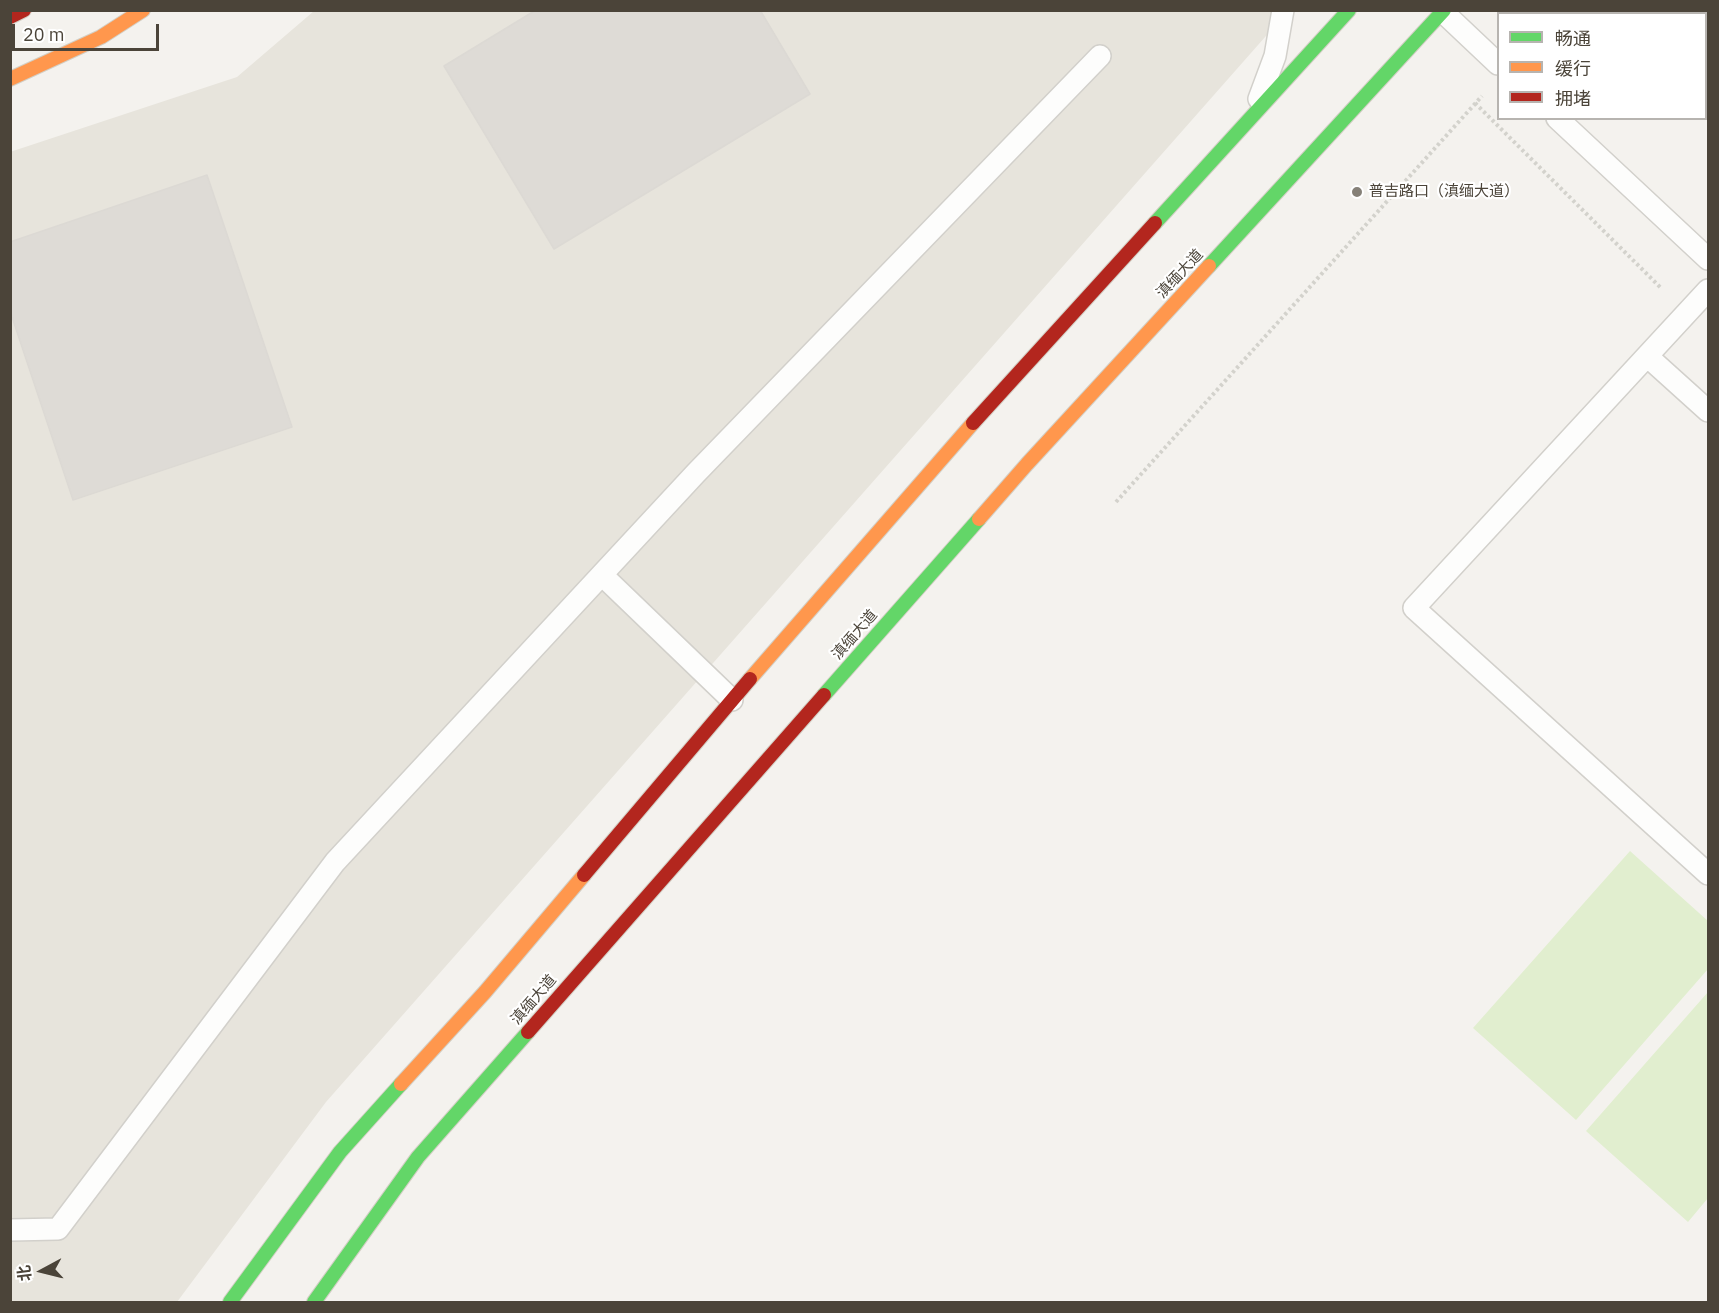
<!DOCTYPE html>
<meta charset="utf-8">
<style>
body{margin:0}
#map{position:relative;width:1719px;height:1313px;overflow:hidden;background:#f4f2ee;font-family:"IBM Plex Sans","Noto Sans SC",sans-serif}
canvas{display:block}
.frame{position:absolute;inset:0;border:12px solid #4b4439;pointer-events:none}
.legend{position:absolute;left:1497px;top:12px;width:210px;height:108px;box-sizing:border-box;background:#fff;border:2px solid #b7b4b0;margin:0;padding:8px 10px;list-style:none;font-size:18px;color:#4b4439}
.legend li{display:flex;align-items:center;gap:12px;height:30px}
.legend b{width:30px;border:2px solid #b7b4b0}
.north{position:absolute;left:12px;top:1241px;width:60px;height:60px;-webkit-text-stroke:4px #fff;paint-order:stroke;rotate:263deg;font-size:16px;font-weight:700;line-height:24px;text-align:center;color:#4b4439}
.north::after{content:'';display:block;margin:auto;width:21px;height:27px;background:#4b4439;clip-path:polygon(50% 0,100% 100%,50% 72%,0 100%)}
.scale{position:absolute;left:12px;top:24px;width:147px;height:27px;box-sizing:border-box;border:3px solid #4b4439;border-top:0;padding-left:8px;font-size:18px;line-height:21px;white-space:nowrap;color:#4b4439;-webkit-text-stroke:4px #fff;paint-order:stroke}
</style>
<div id="map">
<canvas width="1719" height="1313"></canvas>
<div class="frame"></div>
<ul class="legend">
<li><b style="height:8px;background:#63d668"></b>畅通</li>
<li><b style="height:8px;background:#ff974d"></b>缓行</li>
<li><b style="height:8px;background:#b3261e"></b>拥堵</li>
</ul>
<div class="north">北</div>
<div class="scale">20 m</div>
</div>
<script>
const ctx = document.querySelector('canvas').getContext('2d');
ctx.lineJoin = 'round';
function paint(path, color) {
  ctx.fillStyle = color;
  ctx.fill(path, 'evenodd');
}
function stroke(path, color, width, dash) {
  ctx.strokeStyle = color;
  ctx.lineWidth = width;
  ctx.lineCap = dash ? 'butt' : 'round';
  ctx.setLineDash(dash || []);
  ctx.stroke(path);
}
function drawText(font, color, halo, rows, align = 'center') {
  ctx.font = font + ' "IBM Plex Sans","Noto Sans SC",sans-serif';
  ctx.lineWidth = 4.5;
  ctx.setLineDash([]);
  ctx.textBaseline = 'middle';
  ctx.strokeStyle = halo;
  ctx.fillStyle = color;
  for (const [text, x, y, turn = 0] of rows) {
    ctx.save();
    ctx.translate(x, y);
    ctx.rotate((+turn || 0) * Math.PI / 180);
    ctx.textAlign = isNaN(turn) ? turn : align;
    if (halo) ctx.strokeText(text, 0, 0);
    ctx.fillText(text, 0, 0);
    ctx.restore();
  }
}
paint(new Path2D(`
 M314,11H1288L326,1102L177,1302H11L10,152L237,77Z`), '#e7e4dc');
paint(new Path2D(`
 M1630,851L1708,921V969L1576,1120L1473,1028Z
 M1708,992V1198L1688,1222L1586,1131Z`), '#e1eecf');
const building = new Path2D(`
 M536,10H760L810,94L554,249L444,66Z
 M207,175L292,427L73,500L10,311V242Z`);
paint(building, '#dedbd6');
stroke(building, '#dcd9d4', 1.5);
const lane = new Path2D(`
 M1443,12L1498,64
 M1259,99L1275,56L1283,10
 M1557,118L1708,259
 M1708,290L1414,608L1708,874
 M1647,356L1708,411
 M602,575L732,700
 M10,1230L58,1229L335,862L696,473L1100,56`);
const fast = new Path2D(`
 M1155,223L1349,10
 M1209,266L1444,10
 M824,695L979,519
 M230,1302L340,1152L401,1084
 M314,1302L418,1157L528,1032`);
const slow = new Path2D(`
 M10,79L101,37L143,10
 M979,519L1027,464L1209,266
 M750,679L973,423
 M401,1084L485,992L584,875`);
const jam = new Path2D(`
 M10,17L24,10
 M973,423L1155,223
 M584,875L750,679
 M528,1032L824,695`);
stroke(lane, '#d2d0cb', 24);
stroke(fast, '#d3cfc5', 16);
stroke(slow, '#d3cfc5', 16);
stroke(jam, '#d3cfc5', 16);
stroke(new Path2D(`
 M1556,14L1559,10
 M1475,103L1662,289
 M1116,502L1482,96`), '#d3d2cc', 4, [3, 3]);
stroke(lane, '#fdfdfc', 21);
stroke(fast, '#63d668', 14);
stroke(slow, '#ff974d', 14);
stroke(jam, '#b3261e', 14);
for (const [x, y, r, color] of [
 [1357,192,6,"#868178"]
]) {
  const dot = new Path2D();
  dot.arc(x, y, r, 0, 2 * Math.PI);
  ctx.fillStyle = color;
  ctx.fill(dot);
  stroke(dot, '#fff', 2);
}
drawText('15px', '#4b4439', '#fff', [
 ["普吉路口（滇缅大道）",1369,192]
], 'left');
drawText('15px', '#4b4439', '#fff', [
 ["滇缅大道",1180,274,-47],
 ["滇缅大道",855,635,-49],
 ["滇缅大道",534,1000,-49]
]);
</script>
